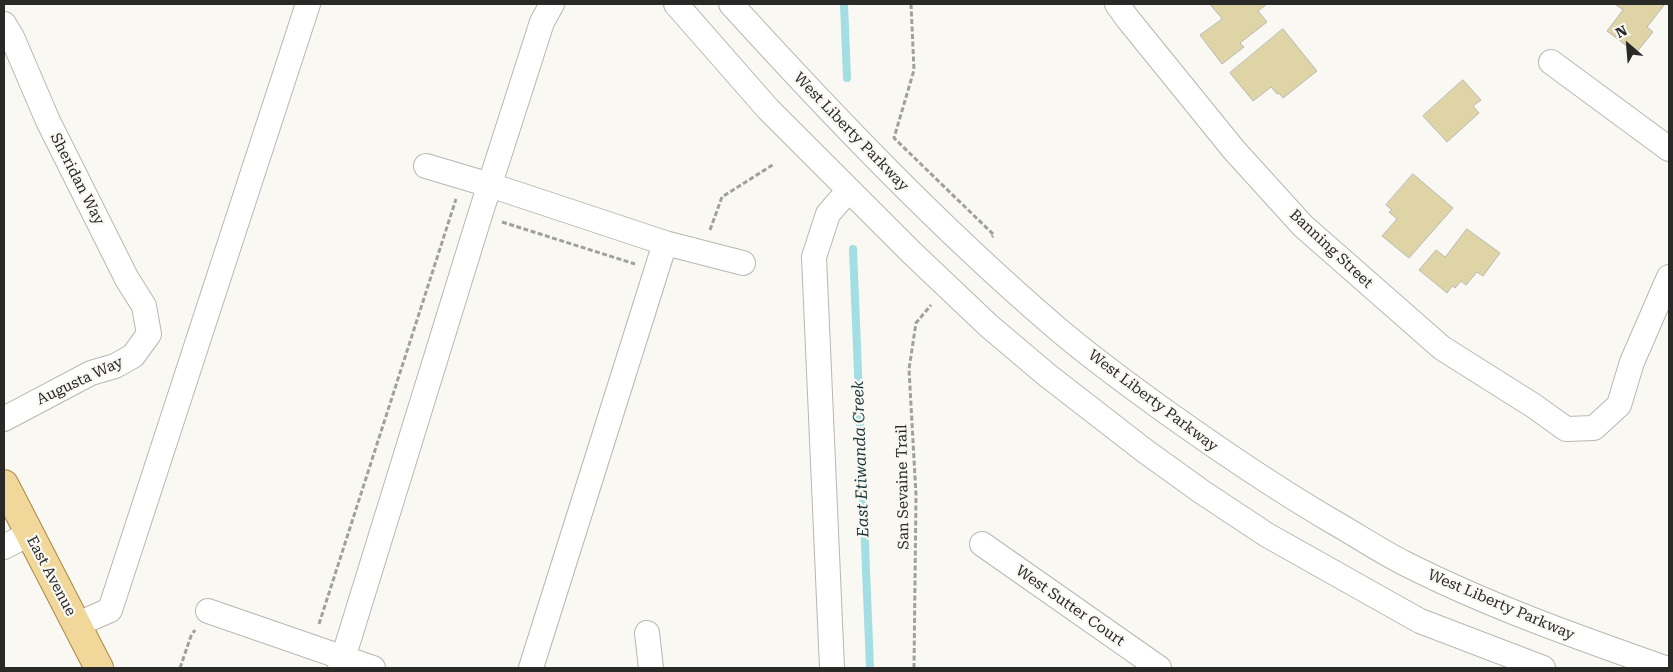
<!DOCTYPE html>
<style>
body{margin:0}
#map{position:relative;width:1673px;height:672px;overflow:hidden;background:#f9f8f3;font-family:"Roboto Serif",serif}
canvas{display:block}
.frame{position:absolute;inset:0;border:5px solid #292927;pointer-events:none}
.north{position:absolute;left:1603px;top:20px;width:50px;height:50px;-webkit-text-stroke:4px #f9f8f3;paint-order:stroke;rotate:333deg;font-size:14px;font-weight:700;line-height:20px;text-align:center;color:#292927}
.north::after{content:'';display:block;margin:auto;width:18px;height:22px;background:#292927;clip-path:polygon(50% 0,100% 100%,50% 72%,0 100%)}
</style>
<div id="map">
<canvas width="1673" height="672"></canvas>
<div class="frame"></div>
<div class="north">N</div>
</div>
<script>
const ctx = document.querySelector('canvas').getContext('2d');
ctx.lineJoin = 'round';
function stroke(path, color, width, dash) {
  ctx.strokeStyle = color;
  ctx.lineWidth = width;
  ctx.lineCap = dash ? 'butt' : 'round';
  ctx.setLineDash(dash || []);
  ctx.stroke(path);
}
function paint(path, color) {
  ctx.fillStyle = color;
  ctx.fill(path, 'evenodd');
}
function drawText(font, color, halo, rows, align = 'center') {
  ctx.font = font + ' "Roboto Serif",serif';
  ctx.lineWidth = 4.5;
  ctx.setLineDash([]);
  ctx.textBaseline = 'middle';
  ctx.strokeStyle = halo;
  ctx.fillStyle = color;
  for (const [text, x, y, turn = 0] of rows) {
    ctx.save();
    ctx.translate(x, y);
    ctx.rotate((+turn || 0) * Math.PI / 180);
    ctx.textAlign = isNaN(turn) ? turn : align;
    if (halo) ctx.strokeText(text, 0, 0);
    ctx.fillText(text, 0, 0);
    ctx.restore();
  }
}
stroke(new Path2D(`
 M844,4L847,78
 M853,249L870,668`), '#a3dfe2', 8);
const building = new Path2D(`
 M1210,4H1267L1258,11L1267,22L1240,43L1244,47L1222,64L1200,35L1222,19Z
 M1615,4H1665L1647,27L1653,32L1636,53L1607,31L1623,10Z
 M1283,29L1317,71L1283,98L1279,93L1277,94L1271,87L1253,101L1230,73Z
 M1463,80L1481,100L1473,106L1479,113L1447,142L1423,116Z
 M1413,174L1453,208L1409,258L1382,236L1397,219L1389,212L1392,210L1386,205Z
 M1467,229L1500,253L1483,276L1477,272L1466,285L1461,281L1455,288L1452,286L1447,293L1419,270L1436,250L1445,257Z`);
paint(building, '#ded4a6');
stroke(building, '#b9b8b3', 1);
const minor = new Path2D(`
 M676,4L768,109L911,252L989,326L1047,375L1145,451L1202,492L1267,535L1420,621L1543,668
 M731,4C833,116 938,226 1053,325C1090,357 1130,386 1169,414C1221,451 1274,487 1330,520C1355,534 1380,551 1406,564C1489,606 1577,637 1665,668
 M1117,4L1127,18L1234,150L1303,226L1442,348L1534,406L1566,429L1594,428L1619,405L1632,362L1669,277
 M4,24L12,37L48,121L127,279L144,306L149,334L133,356L115,366L91,373L4,419
 M1551,62L1669,149
 M426,166L490,185L665,243L531,668
 M665,243L743,263
 M982,544L1159,668
 M4,547L29,534
 M208,611L373,668
 M76,625L110,610L308,4
 M647,633L651,668
 M340,668L480,215L542,22L552,4
 M832,668L814,257L828,214L848,191`);
const major = new Path2D(`
 M4,484L99,668`);
stroke(minor, '#b8b7b2', 26);
stroke(major, '#a68946', 30);
stroke(new Path2D(`
 M911,4L914,70L894,138L994,235L992,237
 M502,222L635,264
 M710,230L722,197L774,164
 M319,624L456,199
 M180,668L191,636L195,630
 M914,668L916,495L909,369L916,323L931,305`), '#a0a09c', 3, [5, 2.5]);
stroke(minor, '#fff', 24);
stroke(major, '#f2d79a', 28);
drawText('15px', '#292927', '#f9f8f3', [
 ["West Liberty Parkway",851,132,46],
 ["Sheridan Way",77,179,63],
 ["Banning Street",1331,249,43],
 ["Augusta Way",80,381,-25],
 ["West Liberty Parkway",1153,401,37],
 ["San Sevaine Trail",903,487,-91],
 ["East Avenue",51,576,62],
 ["West Liberty Parkway",1501,605,23],
 ["West Sutter Court",1070,606,35]
]);
drawText('italic 16px', '#143335', '#f9f8f3', [
 ["East Etiwanda Creek",861,459,-92]
]);
</script>
